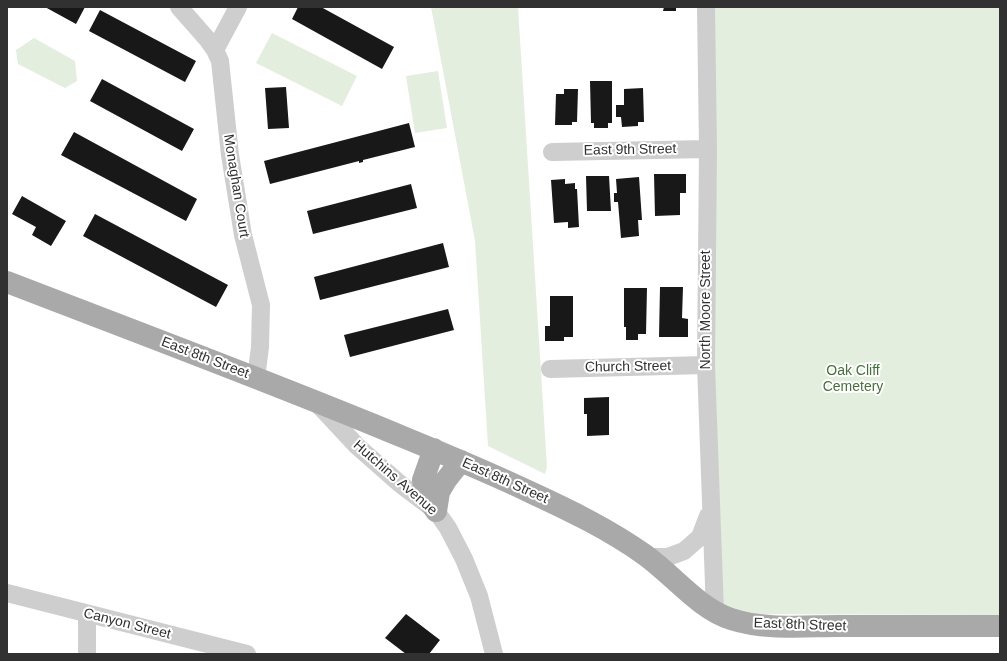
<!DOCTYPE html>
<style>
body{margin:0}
#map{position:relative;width:1007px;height:661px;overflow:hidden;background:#fff;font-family:Helvetica,sans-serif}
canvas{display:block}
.frame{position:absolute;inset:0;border:8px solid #313131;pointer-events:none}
</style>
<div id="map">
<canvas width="1007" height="661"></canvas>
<div class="frame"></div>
</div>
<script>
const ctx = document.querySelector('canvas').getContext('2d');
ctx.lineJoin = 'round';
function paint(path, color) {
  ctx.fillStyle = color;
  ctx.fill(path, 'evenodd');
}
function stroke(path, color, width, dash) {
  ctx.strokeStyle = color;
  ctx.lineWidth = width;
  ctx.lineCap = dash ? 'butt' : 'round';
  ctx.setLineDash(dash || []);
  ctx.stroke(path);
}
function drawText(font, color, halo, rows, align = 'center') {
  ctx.font = font + ' Helvetica,sans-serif';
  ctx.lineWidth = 4;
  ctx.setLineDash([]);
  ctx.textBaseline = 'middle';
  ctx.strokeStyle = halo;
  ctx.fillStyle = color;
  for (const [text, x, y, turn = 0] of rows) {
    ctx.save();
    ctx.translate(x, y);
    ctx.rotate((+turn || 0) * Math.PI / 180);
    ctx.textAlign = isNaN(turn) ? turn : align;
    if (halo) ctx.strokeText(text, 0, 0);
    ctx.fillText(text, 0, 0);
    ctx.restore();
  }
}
paint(new Path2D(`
 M431,7H518L547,467L545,474L488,446L475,241Z
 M708,7H1000V615L705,614Z
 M272,33L357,76L342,106L256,63Z
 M34,38L75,61L77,81L65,88L18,64L16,50Z
 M438,71L447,128L415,133L406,76Z`), '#e3eedf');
paint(new Path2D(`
 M45,7H85L76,24Z
 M298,7H321L394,47L382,69L292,19Z
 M664,7H676V11H663Z
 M100,10L196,61L185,82L89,31Z
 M102,79L194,129L182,151L90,101Z
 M590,81H612V123H608V128H594V123H591Z
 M286,87L289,128L268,129L265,88Z
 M643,88L644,122H638V126L622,127L621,117H616V105H624V89Z
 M564,89H578L577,122H572V125H555L556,94H564Z
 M409,123L415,147L363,160V162L359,163V161L270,184L264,161Z
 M74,132L197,199L186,221L61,155Z
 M654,174H686V193H680V215L655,216Z
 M586,176H609L611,211H587Z
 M639,177L642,220H638L639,236L621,238L618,202H614V193H617L616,179Z
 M565,179V184L575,183V189H577L579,227L568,228V222L554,223L551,180Z
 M411,184L417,208L313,234L307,211Z
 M22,196L66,221L51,246L32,235L36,227L12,214Z
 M95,214L228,285L216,307L83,236Z
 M443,243L449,267L320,300L314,277Z
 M660,287H683L682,318L688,319V337H659Z
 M624,288H647L646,334H638V340H626V327H624Z
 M550,296H573V337H564V341H545V326H550Z
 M448,309L454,330L350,357L344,335Z
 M609,397V435L587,436V414H584V398Z
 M406,614L440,640L429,654H406L385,638Z`), '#181818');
stroke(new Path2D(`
 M179,7L208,40L215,50L220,61L230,155L243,235L261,305L260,347L256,378
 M706,7L708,149L706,365L715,612
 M215,50L238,7
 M552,152L708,149
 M550,369L706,365
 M316,402L357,446L399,483L436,511L448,528L464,559L479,596L494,654
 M648,557H668L684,551L700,537L708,516
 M7,593L247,654
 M87,614V654`), '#cecece', 18);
stroke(new Path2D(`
 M7,282C129,329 252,375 374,425C427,447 480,468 532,493C571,511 610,530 645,555C673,575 699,609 731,619C764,630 804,626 838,626C892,626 946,626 1000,626
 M434,449L423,480L425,494L436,511
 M436,511L439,492L446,480L461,461`), '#a9a9a9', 22);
drawText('14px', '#313131', '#fff', [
 ["East 9th Street",630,150,-1],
 ["Monaghan Court",236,186,81],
 ["North Moore Street",706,310,-90],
 ["East 8th Street",205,358,21],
 ["Church Street",628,367,-1],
 ["Hutchins Avenue",395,478,41],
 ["East 8th Street",505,481,24],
 ["Canyon Street",127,624,14],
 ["East 8th Street",800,625,2]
]);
drawText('14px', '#46703b', '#fff', [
 ["Oak Cliff",853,371],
 ["Cemetery",853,387]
]);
</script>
